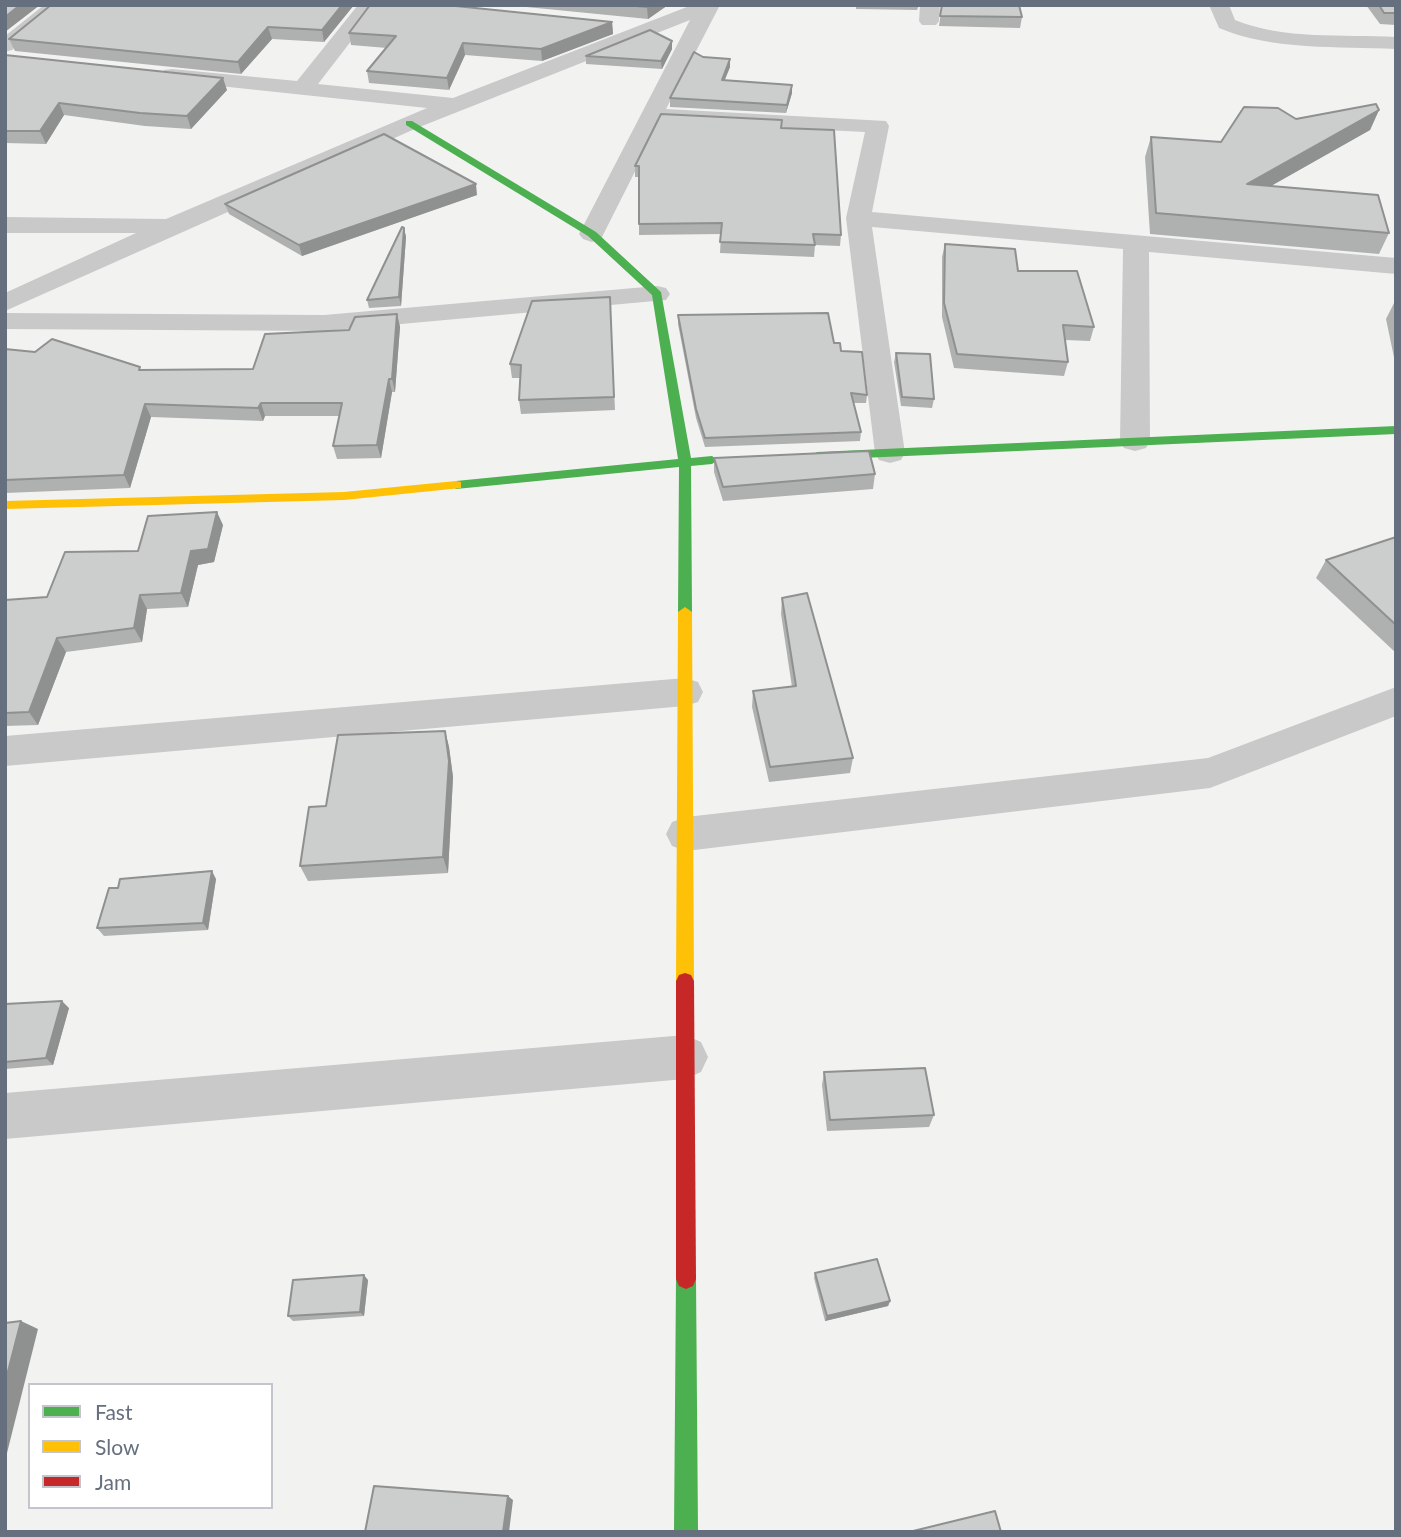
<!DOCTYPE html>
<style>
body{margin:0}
#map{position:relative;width:1401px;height:1537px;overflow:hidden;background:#f2f3f1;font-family:Lato,sans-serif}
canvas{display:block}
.frame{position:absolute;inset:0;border:7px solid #666f7e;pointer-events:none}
.legend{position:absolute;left:28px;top:1383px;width:245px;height:126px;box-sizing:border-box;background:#fff;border:2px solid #c2c5cb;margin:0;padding:9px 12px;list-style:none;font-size:21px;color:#666f7e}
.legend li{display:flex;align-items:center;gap:14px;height:35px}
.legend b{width:35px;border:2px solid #c2c5cb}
</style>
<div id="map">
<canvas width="1401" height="1537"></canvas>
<div class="frame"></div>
<ul class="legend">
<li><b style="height:9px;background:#4caf50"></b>Fast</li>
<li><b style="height:9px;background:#ffc107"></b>Slow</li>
<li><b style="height:9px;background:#c62828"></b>Jam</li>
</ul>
</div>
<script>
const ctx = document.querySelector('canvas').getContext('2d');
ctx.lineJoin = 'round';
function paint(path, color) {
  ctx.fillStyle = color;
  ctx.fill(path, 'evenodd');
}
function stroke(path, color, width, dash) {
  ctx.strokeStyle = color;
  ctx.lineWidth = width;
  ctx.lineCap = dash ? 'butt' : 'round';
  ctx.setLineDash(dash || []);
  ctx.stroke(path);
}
paint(new Path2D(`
 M44,5H67L12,50L5,52V36Z
 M358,5H379L318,84L453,98L692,5H720L666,109L886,121L889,126L872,212L1396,258V274L1149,252L1150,441L1146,448L1135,451L1124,448L1120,441L1123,249L872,227L905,453L901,460L890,463L879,460L875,453L846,218L865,132L660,122L601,239L592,242L583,239L579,234L690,20L417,128L5,311V293L136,233H5V217L166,219L427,108L172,81L164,80L161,75L164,70L172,69L297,81Z
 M920,5H940L939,21L936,25H922L919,21Z
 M1209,5H1229L1235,20C1284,40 1343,34 1396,37V49C1337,46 1274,51 1219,28Z
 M657,286L666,288L670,294L666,300L324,331L5,329V313L324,315Z
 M685,678L698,682L703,692L698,702L685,706L5,766V736Z
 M1396,687V716L1210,788L686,851L672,846L666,834L672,822L686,817L1208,758Z
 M685,1035L701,1042L708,1057L701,1072L685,1079L5,1139V1093Z`), '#c9c9ca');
paint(new Path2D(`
 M406,121H412L596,232L661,292L691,458L712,456L718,460L712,464L691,466L692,612L690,616H680L678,612L679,467L456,489L450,485L456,481L678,459L652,295L588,236L406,125Z
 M1396,426V434L817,460L811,456L817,452Z
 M686,1269L693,1272L696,1279L698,1532H674L676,1279L679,1272Z`), '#4caf50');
paint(new Path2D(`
 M456,481L461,482V488L344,500L5,509V501L344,492Z
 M685,607L692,612L694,981L691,987L685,989L679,987L676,981L678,612Z`), '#ffc107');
paint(new Path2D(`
 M685,973L691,975L694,981L696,1279L693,1286L686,1289L679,1286L676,1279V981L679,975Z`), '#c62828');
paint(new Path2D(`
 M354,5L324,42L272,39L241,74L15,51L9,39Z
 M506,5H668L648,19Z
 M856,5H919L917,10L856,9Z
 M942,5L1022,17L1020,28L939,26Z
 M1366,5H1396V25L1380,24Z
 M612,22L613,34L542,61L465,55L449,90L369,83L367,71L387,48L351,45L349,33Z
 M672,49L662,69L586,64V56Z
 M5,55L227,90L191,129L145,126L64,115L46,144L5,143Z
 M703,57L730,67L725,80L792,93L786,113L670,107V98Z
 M1379,110L1370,130L1271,186L1389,233L1379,254L1150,234L1145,157L1151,137L1221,142L1296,119Z
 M781,128L841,235L840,246L815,245L814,257L720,253L721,234L639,235V177H635V166Z
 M477,195L302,256L229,214L225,204Z
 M404,228L406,237L401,306L369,308L367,300Z
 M945,244L1094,327L1090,341L1065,340L1068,362L1064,376L954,368L942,317V257Z
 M610,297L615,410L521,414L519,400L520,378H512L510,364Z
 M1394,303H1396V367L1386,319Z
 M397,314L400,327L395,392H392L381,458L337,459L333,446L339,416H265L263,421L151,417L130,488L5,493V349L142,370L253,369L349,330Z
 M678,315L834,343L841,351L867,395L866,403H853L861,432L860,441L705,447L696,418L678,324Z
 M896,353L934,399L932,408L901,406L894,362Z
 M714,458L875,474L873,489L723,501L714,472Z
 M223,525L214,562L198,565L188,607L147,609L142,642L66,652L38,725L5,726V600L47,597L138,551Z
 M1396,537V653L1316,578L1326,560Z
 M782,598L853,758L850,773L769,782L752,707L753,691L792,687L781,614Z
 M445,731L449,747L453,777L448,873L308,881L300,866L326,806Z
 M216,879L208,930L104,936L97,928Z
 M5,1004L69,1008L53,1065L5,1069Z
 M824,1072L934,1115L929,1127L827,1131L822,1085Z
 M815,1273L890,1301L888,1306L825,1321L814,1278Z
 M368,1280L364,1316L293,1321L288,1316Z`), '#afb0b0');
paint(new Path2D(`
 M20,5H40L5,32V17Z
 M342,5H354L324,42L322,30Z
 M650,5H668L648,19L647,7Z
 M612,22L613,34L542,61L541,49Z
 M268,27L272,39L241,74L238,62Z
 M672,41V49L662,69L661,61Z
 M463,43L465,55L449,90L447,78Z
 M730,59V67L721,88L722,80Z
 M223,78L227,90L191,129L187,116Z
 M792,85V93L786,113L787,105Z
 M59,103L64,115L46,144L40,131Z
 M1379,110L1370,130L1239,204L1247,184Z
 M476,184L477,195L302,256L299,245Z
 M404,228L406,237L401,306L399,297Z
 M397,314L400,327L395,392L392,379Z
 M389,379L392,392L381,458L377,445Z
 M261,403L265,416L263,421L258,408Z
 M145,404L151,417L130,488L124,475Z
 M217,512L223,525L214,562L198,565L188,607L181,593L191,551Z
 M140,595L147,609L142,642L134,628Z
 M57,638L66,652L38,725L29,712Z
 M445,731L449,747L453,777L448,873L443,857Z
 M212,871L216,879L208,930L203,923Z
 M62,1001L69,1008L53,1065L46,1058Z
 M364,1275L368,1280L364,1316L360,1312Z
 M890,1301L888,1306L825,1321L827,1316Z
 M21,1321L38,1329L5,1461V1383Z
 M508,1496L513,1500L509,1532H503Z`), '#8f9090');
const building = new Path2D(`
 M5,5H20L5,17Z
 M51,5H342L322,30L268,27L238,62L9,39Z
 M370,5H446L612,22L541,49L463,43L447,78L367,71L396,36L349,33Z
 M625,5H650L647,7Z
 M942,5H1019L1022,17L940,16Z
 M1379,5H1396V13H1384Z
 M650,30L672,41L661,61L586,56Z
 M694,52L703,57L730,59L722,80L792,85L787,105L670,98Z
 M5,55L223,78L187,116L140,113L59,103L40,131H5Z
 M1376,104L1379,110L1247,184L1378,195L1389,233L1156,213L1151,137L1221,142L1244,107L1278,108L1296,119Z
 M661,114L782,120L781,128L834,130L841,235L813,234L815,245L720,242L722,223L639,224V166H635Z
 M384,134L476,184L299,245L225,204Z
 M402,227L404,228L399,297L367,300Z
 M945,244L1015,249L1018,271H1077L1094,327L1063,325L1068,362L957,354L944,303Z
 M610,297L614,397L519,400L521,365L510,364L532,301Z
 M828,313L834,343H840L841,351L862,352L867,395L851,393L861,432L705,438L696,409L678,315Z
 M397,314L392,379H389L377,445L333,446L342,403H261L258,408L145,404L124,475L5,480V349L35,352L52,339L140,367L139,370L253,369L265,334L349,330L355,317Z
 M896,353L930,354L934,399L902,397Z
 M869,451L875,474L723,487L714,458Z
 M217,512L208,549L191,551L181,593L140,595L134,628L57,638L29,712L5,713V600L47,597L65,552L138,551L148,516Z
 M1396,537V625L1326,560Z
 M807,593L853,758L770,767L753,691L796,686L782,598Z
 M445,731L449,761L443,857L300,866L309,807L326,806L338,735Z
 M212,871L203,923L97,928L109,888H118L120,879Z
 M62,1001L46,1058L5,1062V1004Z
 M925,1068L934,1115L830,1120L824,1072Z
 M877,1259L890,1301L827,1316L815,1273Z
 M364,1275L360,1312L288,1316L293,1280Z
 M21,1321L5,1383V1323Z
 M374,1486L508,1496L503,1532H365Z
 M995,1511L1001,1532H909Z`);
paint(building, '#cccdcd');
stroke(building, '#8f9090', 2);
</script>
